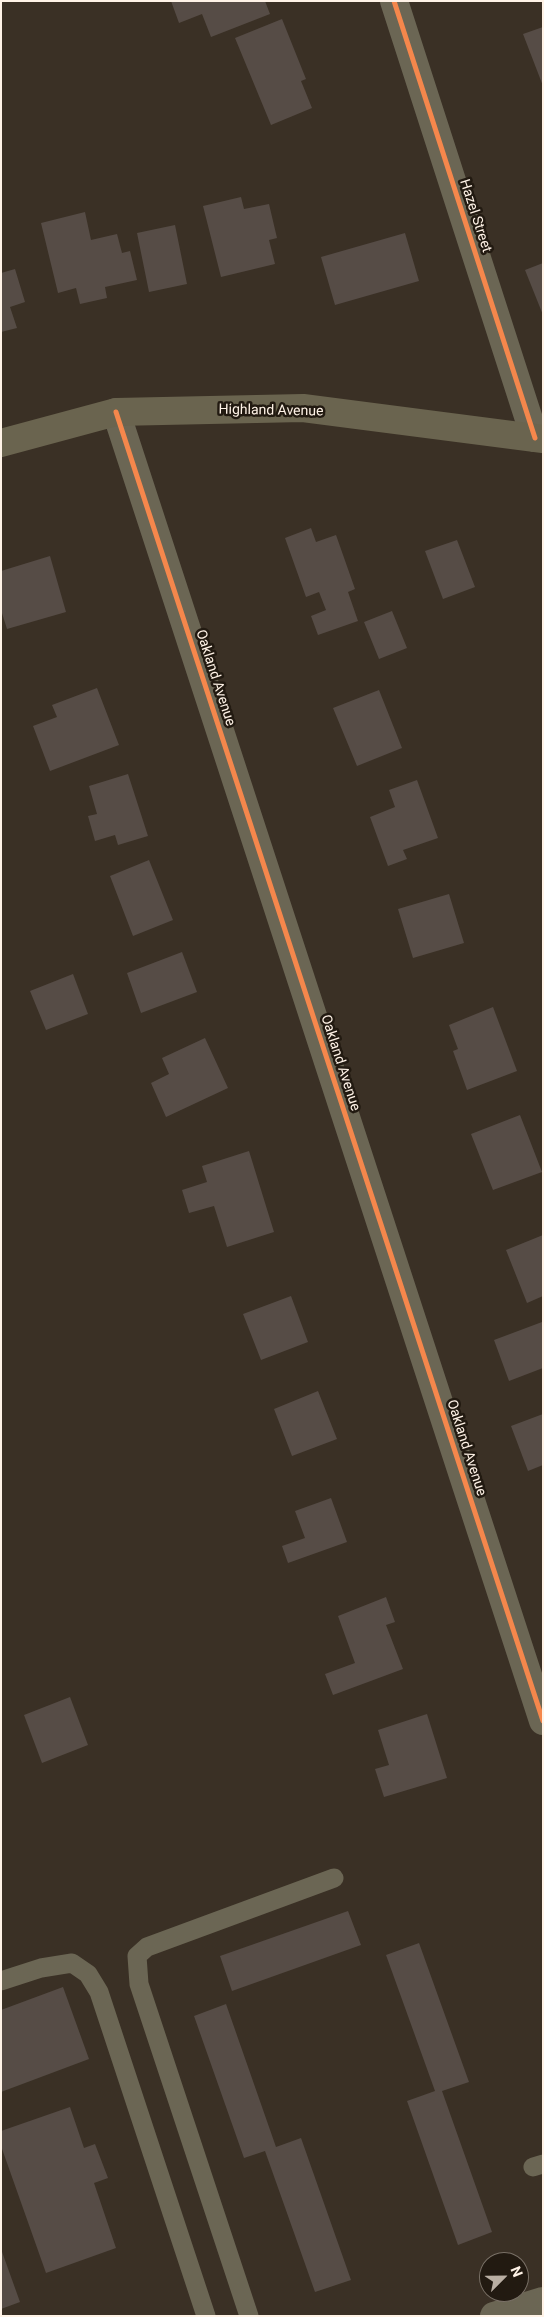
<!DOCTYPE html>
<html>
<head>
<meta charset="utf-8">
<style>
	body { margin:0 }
	#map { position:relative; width:544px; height:2317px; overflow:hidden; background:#3a3025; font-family:Roboto,sans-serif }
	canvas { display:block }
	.frame { position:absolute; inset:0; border:2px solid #fff3e7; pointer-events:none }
	.north { position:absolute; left:479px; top:2252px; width:50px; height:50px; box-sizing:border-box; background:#221a11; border:1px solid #7a7167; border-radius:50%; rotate:67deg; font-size:14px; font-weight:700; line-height:20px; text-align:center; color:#fff3e7 }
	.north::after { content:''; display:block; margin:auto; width:18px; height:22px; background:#baafa3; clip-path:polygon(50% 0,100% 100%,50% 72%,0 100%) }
</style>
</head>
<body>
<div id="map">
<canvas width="544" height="2317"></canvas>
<div class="frame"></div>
<div class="north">N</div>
</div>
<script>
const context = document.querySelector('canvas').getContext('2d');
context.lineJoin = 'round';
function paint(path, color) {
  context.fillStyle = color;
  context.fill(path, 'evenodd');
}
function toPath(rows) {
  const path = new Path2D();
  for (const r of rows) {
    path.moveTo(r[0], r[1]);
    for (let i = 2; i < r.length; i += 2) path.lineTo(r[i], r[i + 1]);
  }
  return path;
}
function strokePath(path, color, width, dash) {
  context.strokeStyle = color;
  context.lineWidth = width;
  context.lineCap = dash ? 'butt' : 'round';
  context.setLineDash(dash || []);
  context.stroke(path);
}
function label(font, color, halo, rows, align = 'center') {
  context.font = font + ' Roboto,sans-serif';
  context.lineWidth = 5;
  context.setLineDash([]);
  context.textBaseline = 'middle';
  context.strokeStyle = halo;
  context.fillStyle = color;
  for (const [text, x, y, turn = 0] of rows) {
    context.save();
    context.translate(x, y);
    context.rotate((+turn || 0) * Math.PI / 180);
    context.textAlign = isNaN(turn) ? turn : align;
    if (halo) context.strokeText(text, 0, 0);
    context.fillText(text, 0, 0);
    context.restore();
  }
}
paint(toPath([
	[171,1,265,1,270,14,211,37,202,14,179,23],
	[282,19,306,79,301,81,312,108,271,125,235,38],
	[543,27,543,86,523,34],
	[241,197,244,209,269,204,277,238,269,240,275,264,221,277,203,206],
	[85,212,91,240,117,234,122,253,130,251,137,280,105,287,107,298,80,304,76,288,58,293,41,223],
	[175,225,187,284,149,292,137,233],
	[405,233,419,281,335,305,321,257],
	[543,263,543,315,525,270],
	[15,269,25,302,10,307,17,328,1,332,1,273],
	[311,528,316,542,336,535,355,589,348,592,358,621,318,635,311,616,326,610,319,592,306,597,285,538],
	[457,540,475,587,443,599,425,551],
	[50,556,66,612,7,629,1,610,1,571],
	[392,611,407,648,379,659,364,622],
	[97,688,119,745,50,771,33,726,57,717,52,705],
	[379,690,402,748,357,766,333,708],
	[128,774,148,836,118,845,115,835,95,841,88,816,97,814,89,786],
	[417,780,438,838,403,850,407,859,388,866,370,817,395,807,389,790],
	[149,860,173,920,133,936,110,876],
	[449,894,464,943,413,958,398,909],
	[182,952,197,992,141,1013,127,973],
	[73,974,88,1014,46,1030,30,991],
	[493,1007,517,1071,467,1090,453,1051,458,1049,449,1025],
	[205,1038,228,1088,166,1117,151,1083,169,1074,162,1058],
	[520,1115,542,1172,493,1190,471,1134],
	[249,1151,274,1232,227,1247,214,1206,189,1213,182,1190,207,1182,202,1166],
	[543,1235,543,1296,527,1303,506,1250],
	[291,1296,308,1342,261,1360,243,1314],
	[542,1322,543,1368,509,1381,494,1340],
	[318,1391,337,1439,292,1456,274,1409],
	[543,1414,543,1465,528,1471,511,1426],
	[331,1498,347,1542,288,1563,282,1546,305,1538,295,1511],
	[386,1597,395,1622,386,1625,403,1669,333,1695,325,1674,355,1663,338,1616],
	[70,1697,88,1745,42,1763,24,1715],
	[427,1714,447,1778,384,1797,375,1769,389,1765,378,1730],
	[348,1911,361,1945,232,1991,220,1956],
	[419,1943,469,2082,442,2091,492,2232,458,2245,407,2101,435,2091,386,1955],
	[63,1987,89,2059,1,2092,1,2010],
	[226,2004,276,2147,301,2138,351,2280,315,2292,265,2151,244,2158,194,2016],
	[70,2107,84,2148,95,2144,108,2178,94,2183,116,2248,46,2273,1,2146,1,2131],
	[1,2249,20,2302,1,2309]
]), '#564c46');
strokePath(toPath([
	[1,1981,41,1968,72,1963,88,1974,99,1992,206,2316],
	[533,2167,543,2164],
	[249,2316,139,1984,137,1956,147,1947,334,1878]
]), '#6b6654', 19);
strokePath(toPath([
	[394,1,535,438],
	[116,412,543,1721],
	[494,2316,543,2301]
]), '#6b6654', 28);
strokePath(toPath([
	[1,443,116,412,303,408,543,439]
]), '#6a644f', 28);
strokePath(toPath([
	[394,1,535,438],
	[116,412,543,1721]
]), '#f5874c', 5);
label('14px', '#fff3e7', '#221a11', [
	["Hazel Street",475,216,72],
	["Highland Avenue",271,411,1],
	["Oakland Avenue",215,678,72],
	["Oakland Avenue",340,1063,72],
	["Oakland Avenue",466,1448,72]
]);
</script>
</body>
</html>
